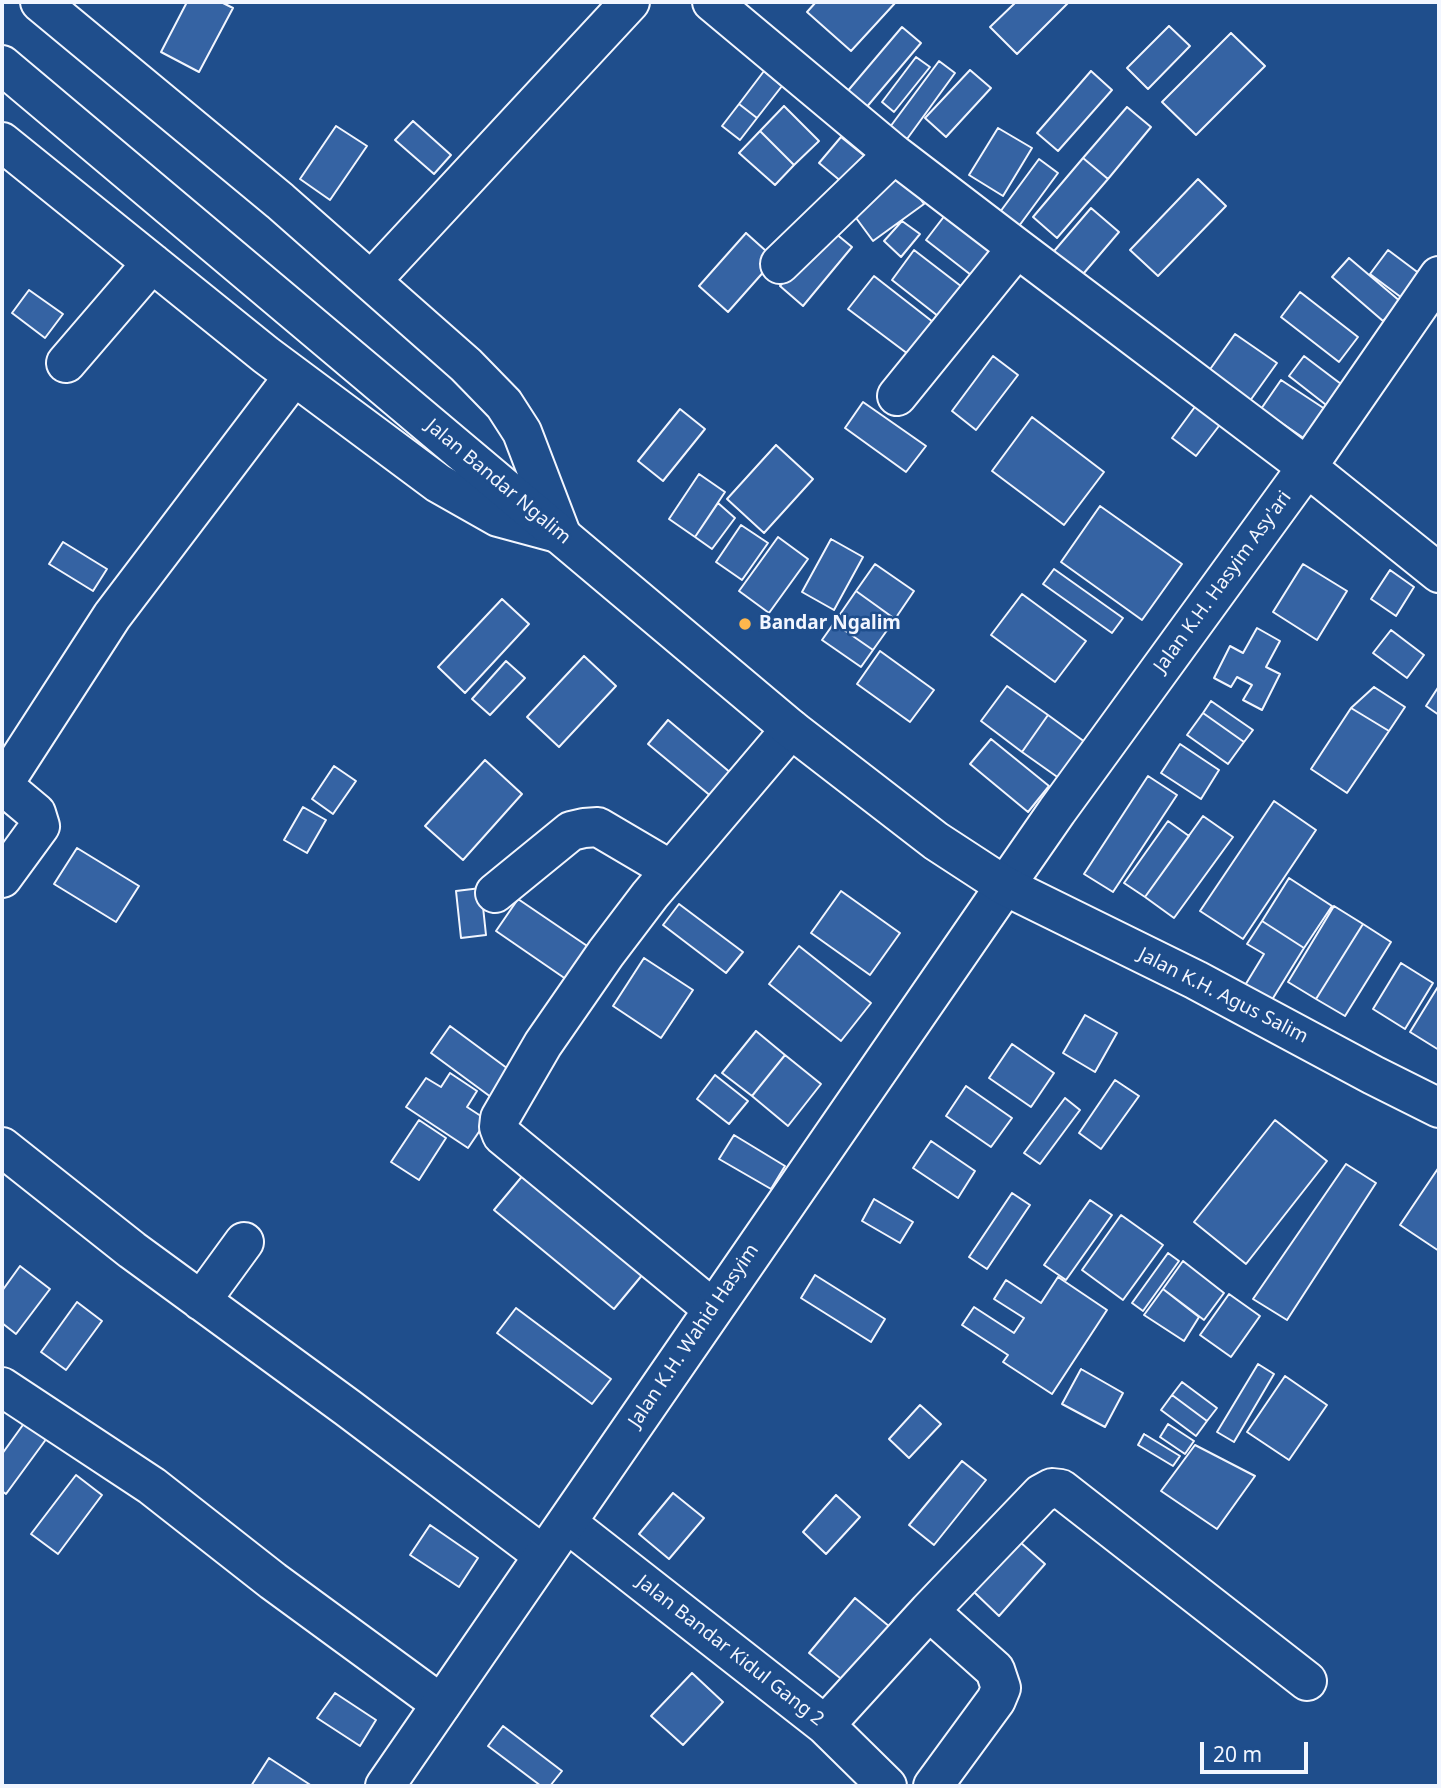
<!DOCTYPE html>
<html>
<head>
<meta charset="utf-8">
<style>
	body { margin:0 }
	#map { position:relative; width:1441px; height:1788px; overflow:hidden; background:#1f4e8c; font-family:"Noto Sans",sans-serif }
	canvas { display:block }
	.frame { position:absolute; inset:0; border:4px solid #f2f6ff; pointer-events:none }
	.scale { position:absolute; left:1200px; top:1742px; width:108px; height:32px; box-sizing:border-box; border:4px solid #f2f6ff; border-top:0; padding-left:9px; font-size:21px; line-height:24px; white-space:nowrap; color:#f2f6ff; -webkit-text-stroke:5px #1f4e8c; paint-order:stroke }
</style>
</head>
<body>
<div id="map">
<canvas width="1441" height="1788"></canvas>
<div class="frame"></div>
<div class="scale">20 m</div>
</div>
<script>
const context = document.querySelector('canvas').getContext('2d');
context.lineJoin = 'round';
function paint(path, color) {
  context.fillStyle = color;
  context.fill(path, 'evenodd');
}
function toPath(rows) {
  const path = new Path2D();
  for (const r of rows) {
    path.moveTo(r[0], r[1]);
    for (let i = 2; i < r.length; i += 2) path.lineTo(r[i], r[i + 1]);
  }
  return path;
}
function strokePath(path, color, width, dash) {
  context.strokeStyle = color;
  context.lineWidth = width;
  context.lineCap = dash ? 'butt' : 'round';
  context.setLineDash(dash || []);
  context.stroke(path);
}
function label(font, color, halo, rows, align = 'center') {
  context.font = font + ' "Noto Sans",sans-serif';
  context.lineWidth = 5;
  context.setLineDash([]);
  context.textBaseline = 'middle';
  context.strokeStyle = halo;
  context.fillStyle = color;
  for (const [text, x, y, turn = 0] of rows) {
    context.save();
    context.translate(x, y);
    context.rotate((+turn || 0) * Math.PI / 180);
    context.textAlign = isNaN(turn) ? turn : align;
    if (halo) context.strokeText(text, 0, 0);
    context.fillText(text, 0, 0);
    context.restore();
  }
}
const building = toPath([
	[187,2,221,2,233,8,199,72,161,52,187,2],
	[816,2,896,2,851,51,807,12,816,2],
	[1016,2,1069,2,1017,54,990,27,1016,2],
	[1169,26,1190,46,1148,89,1127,68,1169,26],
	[902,27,921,43,865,109,846,93,902,27],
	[1231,33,1265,66,1196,135,1162,102,1231,33],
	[916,57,930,67,894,112,882,102,916,57],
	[939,61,955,73,907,139,890,127,939,61],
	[970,70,991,88,946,137,925,118,970,70],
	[764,71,782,86,757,118,739,104,764,71],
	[1091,71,1112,90,1058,151,1037,133,1091,71],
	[739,104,757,118,740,140,722,126,739,104],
	[784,106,819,141,794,165,760,131,784,106],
	[1127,107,1151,127,1108,179,1083,158,1127,107],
	[413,121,451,155,434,174,395,140,413,121],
	[336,126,367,146,330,200,300,179,336,126],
	[998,128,1032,148,1003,196,969,175,998,128],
	[760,131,794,165,775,185,739,153,760,131],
	[841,137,871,161,849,188,819,163,841,137],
	[1083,158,1108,179,1057,238,1033,217,1083,158],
	[1039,159,1058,173,1019,226,1000,212,1039,159],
	[899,169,924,204,873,241,848,207,899,169],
	[1198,179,1226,206,1158,276,1130,250,1198,179],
	[952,206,1006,248,980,282,926,240,952,206],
	[1091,208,1119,232,1078,280,1049,257,1091,208],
	[902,221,920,234,901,257,884,241,902,221],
	[829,228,852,247,803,306,780,286,829,228],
	[746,233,775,259,728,312,699,286,746,233],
	[914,250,966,290,943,320,892,280,914,250],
	[1388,250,1428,280,1410,304,1370,274,1388,250],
	[1349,258,1401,302,1383,321,1332,277,1349,258],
	[874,276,933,322,908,354,848,309,874,276],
	[29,290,63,314,45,338,12,313,29,290],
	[1300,292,1358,337,1339,362,1281,317,1300,292],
	[1235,334,1277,363,1247,405,1206,375,1235,334],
	[993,356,1018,375,976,430,952,411,993,356],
	[1304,356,1345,387,1330,408,1289,376,1304,356],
	[1281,380,1328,411,1308,441,1261,409,1281,380],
	[863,402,926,446,906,472,845,428,863,402],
	[1197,404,1222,422,1196,456,1172,438,1197,404],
	[680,409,705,429,663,481,638,461,680,409],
	[1032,417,1104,472,1064,525,992,471,1032,417],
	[776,445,813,479,764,533,727,499,776,445],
	[699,474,725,492,695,537,669,519,699,474],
	[718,503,735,518,712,549,695,537,718,503],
	[1100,506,1182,564,1142,620,1061,562,1100,506],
	[741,525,768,543,742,580,716,562,741,525],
	[778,537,808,559,769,613,739,591,778,537],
	[831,539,863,557,834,610,802,592,831,539],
	[63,542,107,569,93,591,49,564,63,542],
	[875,564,914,591,895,619,856,591,875,564],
	[1303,564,1347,591,1317,640,1273,612,1303,564],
	[1054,569,1123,618,1112,633,1043,584,1054,569],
	[1390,570,1414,587,1396,616,1371,599,1390,570],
	[856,591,895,619,873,650,834,623,856,591],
	[1022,594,1086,641,1055,682,991,635,1022,594],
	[502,599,529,624,465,693,438,667,502,599],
	[834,623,873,650,861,667,822,640,834,623],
	[1257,628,1280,641,1266,667,1280,674,1262,710,1243,700,1252,685,1237,677,1231,687,1214,678,1230,646,1243,653,1257,628],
	[1391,630,1424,655,1407,678,1373,653,1391,630],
	[880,651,934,690,910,722,857,684,880,651],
	[584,656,616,686,559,747,527,717,584,656],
	[506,661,525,678,490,715,472,699,506,661],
	[1007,686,1048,715,1022,752,981,721,1007,686],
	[1439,686,1439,715,1426,706,1439,686],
	[1374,687,1405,707,1389,731,1351,708,1374,687],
	[1211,701,1253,730,1244,742,1203,713,1211,701],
	[1351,708,1389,731,1347,793,1311,769,1351,708],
	[1203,713,1244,742,1228,764,1187,735,1203,713],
	[1048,715,1089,745,1063,781,1022,752,1048,715],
	[668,720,738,779,718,802,648,744,668,720],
	[991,739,1049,786,1028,812,970,764,991,739],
	[1180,744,1219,770,1201,799,1161,773,1180,744],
	[485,760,522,794,463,860,425,826,485,760],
	[334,766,356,781,333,814,312,799,334,766],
	[1148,776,1177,795,1113,892,1084,874,1148,776],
	[1274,801,1316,830,1243,939,1200,911,1274,801],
	[303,807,326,820,307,853,284,840,303,807],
	[1203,816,1233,837,1174,918,1145,897,1203,816],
	[1168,821,1189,836,1145,897,1124,883,1168,821],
	[77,848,139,886,116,922,54,884,77,848],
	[1289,878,1332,906,1304,948,1262,921,1289,878],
	[481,888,486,935,461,938,456,891,481,888],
	[841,891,900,933,870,975,811,933,841,891],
	[518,899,599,954,576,986,496,931,518,899],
	[679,904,743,952,726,973,663,925,679,904],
	[1334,906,1363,924,1316,999,1288,982,1334,906],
	[1262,921,1304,948,1270,1003,1244,987,1264,954,1247,944,1262,921],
	[1363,924,1391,942,1345,1016,1316,999,1363,924],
	[799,946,871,1003,841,1041,769,984,799,946],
	[644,958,693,990,661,1038,613,1006,644,958],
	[1401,963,1433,983,1405,1029,1373,1009,1401,963],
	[1439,985,1439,1050,1410,1032,1439,985],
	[1085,1015,1117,1033,1095,1072,1063,1053,1085,1015],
	[450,1026,519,1077,499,1103,431,1053,450,1026],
	[756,1031,785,1055,752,1096,722,1073,756,1031],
	[1012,1044,1054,1073,1031,1107,989,1078,1012,1044],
	[785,1055,821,1084,788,1126,752,1096,785,1055],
	[450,1073,477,1091,467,1107,487,1120,468,1148,406,1107,426,1078,441,1087,450,1073],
	[715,1075,748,1101,729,1124,697,1099,715,1075],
	[1115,1080,1139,1096,1101,1149,1079,1133,1115,1080],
	[966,1086,1012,1118,991,1147,946,1116,966,1086],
	[1065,1098,1080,1110,1040,1164,1024,1153,1065,1098],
	[419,1120,446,1138,419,1180,391,1162,419,1120],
	[1275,1120,1327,1161,1246,1264,1194,1222,1275,1120],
	[734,1135,785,1166,771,1189,719,1159,734,1135],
	[931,1141,975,1171,958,1198,913,1168,931,1141],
	[1346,1164,1376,1183,1287,1320,1253,1299,1346,1164],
	[1439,1167,1439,1251,1400,1225,1439,1167],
	[529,1168,648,1268,614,1309,494,1210,529,1168],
	[1012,1193,1030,1205,987,1269,969,1257,1012,1193],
	[874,1199,913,1222,900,1243,862,1221,874,1199],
	[1090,1200,1112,1215,1066,1280,1044,1265,1090,1200],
	[1121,1215,1163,1245,1123,1300,1082,1270,1121,1215],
	[1168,1253,1179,1261,1143,1311,1132,1303,1168,1253],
	[1183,1261,1224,1293,1204,1320,1163,1289,1183,1261],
	[20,1266,50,1289,16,1334,2,1323,2,1291,20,1266],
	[815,1275,885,1319,871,1342,801,1298,815,1275],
	[1058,1277,1107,1310,1052,1394,1003,1362,1008,1355,962,1325,974,1307,1014,1333,1024,1318,994,1299,1006,1280,1041,1303,1058,1277],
	[1163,1289,1199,1317,1184,1341,1144,1315,1163,1289],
	[1229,1294,1260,1316,1231,1357,1200,1335,1229,1294],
	[77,1302,102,1321,66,1370,41,1352,77,1302],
	[516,1308,611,1379,592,1404,497,1333,516,1308],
	[1258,1364,1274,1374,1234,1442,1217,1432,1258,1364],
	[1081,1369,1123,1393,1105,1427,1062,1404,1081,1369],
	[1285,1376,1327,1405,1289,1460,1247,1432,1285,1376],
	[1182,1382,1217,1408,1207,1421,1172,1395,1182,1382],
	[1172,1395,1207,1421,1196,1436,1161,1410,1172,1395],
	[920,1405,941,1424,909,1458,889,1439,920,1405],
	[25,1422,47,1438,6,1494,2,1491,2,1454,25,1422],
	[1168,1424,1194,1441,1185,1454,1160,1437,1168,1424],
	[1144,1434,1180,1456,1173,1466,1138,1445,1144,1434],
	[1195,1445,1255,1476,1217,1529,1161,1491,1195,1445],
	[962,1461,986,1480,934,1545,909,1525,962,1461],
	[76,1475,102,1495,58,1554,31,1534,76,1475],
	[673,1493,704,1518,669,1559,639,1534,673,1493],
	[836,1495,860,1517,826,1554,803,1532,836,1495],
	[430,1525,478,1558,459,1587,410,1555,430,1525],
	[1020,1542,1045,1564,999,1616,974,1592,1020,1542],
	[855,1598,890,1627,845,1682,809,1653,855,1598],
	[692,1673,723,1702,683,1745,651,1716,692,1673],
	[335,1693,376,1720,360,1746,317,1718,335,1693],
	[503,1726,562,1771,550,1786,541,1786,488,1746,503,1726],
	[269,1758,312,1786,251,1786,269,1758]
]);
paint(building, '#3563a3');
strokePath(building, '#f2f6ff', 2);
const minor = toPath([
	[40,2,280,201,466,365,504,404,522,432,561,534],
	[712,2,894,154,1017,248,1307,467,1439,573],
	[2,142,266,355,438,483,498,517,561,534],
	[780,264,894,154],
	[371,281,630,2],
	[66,363,152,263],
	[897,396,1017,248],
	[2,878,40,826,36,813,11,792,6,780,112,616,294,376],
	[1005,886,1057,811,1307,467,1439,276],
	[495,893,571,831,584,828,598,827,671,870],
	[2,1147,132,1250,348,1408,543,1555],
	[201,1301,244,1242],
	[713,1309,502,1135,499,1127,500,1118,543,1044,606,953,650,895,791,729],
	[2,1387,152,1486,273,1581,441,1704],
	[567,1523,825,1725,887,1786],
	[929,1611,995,1670,1001,1688,996,1700,933,1786],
	[825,1725,929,1611,1041,1494,1052,1488,1061,1489,1307,1681]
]);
const major = toPath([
	[385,1786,1005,886]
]);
const highway = toPath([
	[2,65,791,729,936,841,1005,886,1196,980,1373,1075,1439,1108]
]);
strokePath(minor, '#f2f6ff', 42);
strokePath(major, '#f2f6ff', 42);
strokePath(highway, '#f2f6ff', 42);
strokePath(minor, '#1f4e8c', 38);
strokePath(major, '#1f4e8c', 38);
strokePath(highway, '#1f4e8c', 38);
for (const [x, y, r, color] of [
	[745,624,7,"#ffb74d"]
]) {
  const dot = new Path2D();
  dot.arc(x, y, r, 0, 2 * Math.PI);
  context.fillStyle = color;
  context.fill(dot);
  strokePath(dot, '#1f4e8c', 2.5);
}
label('19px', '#f2f6ff', '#1f4e8c', [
	["Jalan Bandar Ngalim",498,482,40],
	["Jalan K.H. Hasyim Asy'ari",1223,582,-54],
	["Jalan K.H. Agus Salim",1223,996,27],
	["Jalan K.H. Wahid Hasyim",694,1336,-56],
	["Jalan Bandar Kidul Gang 2",730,1651,38]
]);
label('bold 19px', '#f2f6ff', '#1f4e8c', [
	["Bandar Ngalim",759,624]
], 'left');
</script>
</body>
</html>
